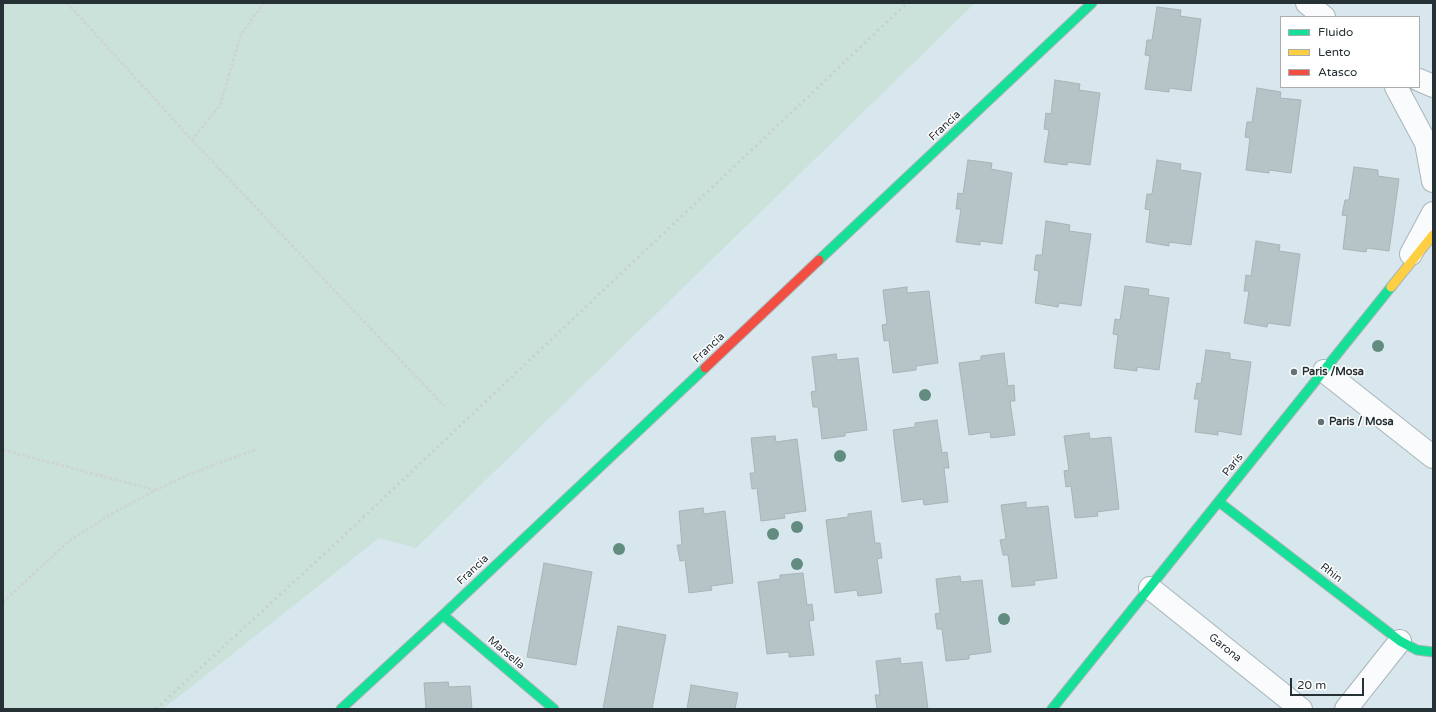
<!DOCTYPE html>
<html>
<head>
<meta charset="utf-8">
<style>
	body { margin:0 }
	#map { position:relative; width:1436px; height:712px; overflow:hidden; background:#d7e7ed; font-family:"Varela Round",sans-serif }
	canvas { display:block }
	.frame { position:absolute; inset:0; border:4px solid #263135; pointer-events:none }
	.legend { position:absolute; left:1280px; top:16px; width:140px; height:72px; box-sizing:border-box; background:#fff; border:1px solid #a8adae; margin:0; padding:5px 7px; list-style:none; font-size:12px; color:#263135 }
	.legend li { display:flex; align-items:center; gap:8px; height:20px }
	.legend b { width:20px; border:1px solid #a8adae }
	.scale { position:absolute; left:1290px; top:678px; width:74px; height:18px; box-sizing:border-box; border:2px solid #263135; border-top:0; padding-left:5px; font-size:12px; line-height:14px; white-space:nowrap; color:#263135; -webkit-text-stroke:3px #fff; paint-order:stroke }
</style>
</head>
<body>
<div id="map">
<canvas width="1436" height="712"></canvas>
<div class="frame"></div>
<ul class="legend">
<li><b style="height:5px;background:#16e098"></b>Fluido</li>
<li><b style="height:5px;background:#ffcf43"></b>Lento</li>
<li><b style="height:5px;background:#f24e42"></b>Atasco</li>
</ul>
<div class="scale">20 m</div>
</div>
<script>
const context = document.querySelector('canvas').getContext('2d');
context.lineJoin = 'round';
function paint(path, color) {
  context.fillStyle = color;
  context.fill(path, 'evenodd');
}
function toPath(rows) {
  const path = new Path2D();
  for (const r of rows) {
    path.moveTo(r[0], r[1]);
    for (let i = 2; i < r.length; i += 2) path.lineTo(r[i], r[i + 1]);
  }
  return path;
}
function strokePath(path, color, width, dash) {
  context.strokeStyle = color;
  context.lineWidth = width;
  context.lineCap = dash ? 'butt' : 'round';
  context.setLineDash(dash || []);
  context.stroke(path);
}
function label(font, color, halo, rows, align = 'center') {
  context.font = font + ' "Varela Round",sans-serif';
  context.lineWidth = 3;
  context.setLineDash([]);
  context.textBaseline = 'middle';
  context.strokeStyle = halo;
  context.fillStyle = color;
  for (const [text, x, y, turn = 0] of rows) {
    context.save();
    context.translate(x, y);
    context.rotate((+turn || 0) * Math.PI / 180);
    context.textAlign = isNaN(turn) ? turn : align;
    if (halo) context.strokeText(text, 0, 0);
    context.fillText(text, 0, 0);
    context.restore();
  }
}
paint(toPath([
	[3,3,975,3,416,548,379,538,163,709,3,709]
]), '#cae2da');
const building = toPath([
	[1157,7,1181,10,1180,16,1201,19,1191,91,1169,88,1169,92,1145,89,1150,56,1145,55,1147,40,1152,40,1157,7],
	[1055,80,1080,84,1079,90,1100,93,1090,165,1068,162,1067,165,1044,162,1049,130,1044,129,1046,113,1051,114,1055,80],
	[1257,88,1281,92,1280,98,1301,100,1291,173,1269,170,1269,173,1246,170,1250,138,1245,137,1247,122,1252,122,1257,88],
	[968,160,992,163,991,169,1012,173,1002,244,980,241,980,245,956,242,961,209,956,209,958,193,963,194,968,160],
	[1157,160,1181,164,1180,170,1201,173,1191,245,1169,242,1169,246,1146,242,1150,210,1145,209,1147,194,1152,194,1157,160],
	[1354,167,1378,170,1378,176,1399,179,1389,251,1367,248,1366,252,1343,249,1347,216,1342,215,1345,200,1349,200,1354,167],
	[1046,221,1070,225,1069,231,1091,234,1081,306,1059,303,1058,307,1035,303,1039,271,1034,270,1036,255,1042,255,1046,221],
	[1256,241,1280,245,1279,251,1300,254,1290,326,1268,323,1267,327,1244,323,1249,291,1244,291,1246,275,1251,276,1256,241],
	[1125,286,1149,289,1148,295,1169,298,1159,370,1137,367,1137,371,1114,368,1118,335,1113,334,1115,319,1120,320,1125,286],
	[907,287,907,293,929,291,938,363,916,366,916,370,893,373,889,340,884,341,882,325,887,324,883,290,907,287],
	[1206,350,1230,353,1230,359,1251,362,1241,435,1218,431,1218,435,1195,432,1199,399,1194,399,1197,383,1201,384,1206,350],
	[1004,353,1008,386,1014,385,1015,401,1010,401,1015,435,991,438,990,432,969,435,959,363,981,360,981,356,1004,353],
	[836,354,837,360,858,358,867,430,845,433,845,436,822,439,818,407,813,407,811,392,816,391,812,357,836,354],
	[937,420,942,453,947,452,949,468,944,468,948,502,924,505,923,499,902,502,893,430,915,427,915,423,937,420],
	[1089,433,1090,439,1111,437,1119,509,1097,512,1098,516,1075,518,1071,486,1066,487,1064,471,1069,470,1064,436,1089,433],
	[775,436,776,442,797,439,806,511,784,514,785,518,761,521,757,488,752,489,750,473,755,473,751,438,775,436],
	[1026,502,1026,508,1048,506,1057,578,1034,581,1035,585,1012,587,1008,555,1003,555,1000,540,1006,539,1001,505,1026,502],
	[703,508,704,514,725,511,733,583,711,586,712,590,689,593,685,560,680,561,677,545,682,545,679,511,703,508],
	[871,511,875,543,880,543,882,558,877,559,882,593,858,596,857,590,835,593,826,520,848,517,848,514,871,511],
	[544,563,592,572,576,665,527,657,544,563],
	[803,573,807,605,812,604,814,620,809,621,814,655,789,657,789,652,767,654,758,582,780,579,780,575,803,573],
	[960,576,961,582,982,580,991,652,969,655,969,659,946,661,942,629,937,629,935,614,940,613,936,579,960,576],
	[618,626,666,635,652,709,603,709,618,626],
	[900,658,901,664,922,662,928,709,877,709,875,695,880,695,876,661,900,658],
	[448,682,449,687,470,686,472,709,426,709,424,683,448,682],
	[691,685,738,693,735,709,687,709,691,685]
]);
paint(building, '#b5c4c6');
strokePath(building, '#a7b4b7', 1);
const street = toPath([
	[1307,3,1324,17],
	[1419,80,1433,86],
	[1396,87,1426,143,1433,181],
	[1411,254,1433,213],
	[1324,371,1433,457],
	[1150,588,1301,709],
	[1346,709,1400,641]
]);
const fast = toPath([
	[819,260,1092,3],
	[1219,502,1400,641,1417,650,1433,652],
	[443,615,554,709],
	[341,709,443,615,705,368],
	[1052,709,1391,287]
]);
const slow = toPath([
	[1391,287,1433,235]
]);
const jam = toPath([
	[705,368,819,260]
]);
strokePath(street, '#a9b5b9', 24);
strokePath(fast, '#a9b5b9', 11);
strokePath(slow, '#a9b5b9', 11);
strokePath(jam, '#a9b5b9', 11);
strokePath(toPath([
	[67,3,192,140,444,406],
	[192,140,220,105,241,34,264,3],
	[3,450,155,490],
	[3,602,69,541,111,514,156,490,188,475,221,462,255,450]
]), '#ced3d5', 2.5, [3, 2]);
strokePath(street, '#f9fbfc', 22);
strokePath(fast, '#16e098', 9);
strokePath(slow, '#ffcf43', 9);
strokePath(jam, '#f24e42', 9);
strokePath(toPath([
	[156,709,334,545,907,3]
]), '#c9ced0', 3, [2, 4]);
context.fillStyle = '#638c81';
for (const [x, y] of [
	[1378,346],
	[925,395],
	[840,456],
	[797,527],
	[773,534],
	[619,549],
	[797,564],
	[1004,619]
]) {
  context.beginPath();
  context.arc(x, y, 6, 0, 2 * Math.PI);
  context.fill();
}
for (const [x, y, r, color] of [
	[1294,372,4,"#647175"],
	[1321,422,4,"#647175"]
]) {
  const dot = new Path2D();
  dot.arc(x, y, r, 0, 2 * Math.PI);
  context.fillStyle = color;
  context.fill(dot);
  strokePath(dot, '#fff', 1.5);
}
label('11px', '#263135', '#fff', [
	["Francia",945,126,-43],
	["Francia",709,348,-43],
	["París",1233,465,-51],
	["Francia",473,570,-43],
	["Rhin",1331,573,38],
	["Garona",1225,648,39],
	["Marsella",506,653,40]
]);
label('bold 11px', '#263135', '#fff', [
	["Paris /Mosa",1302,372],
	["Paris / Mosa",1329,422]
], 'left');
</script>
</body>
</html>
